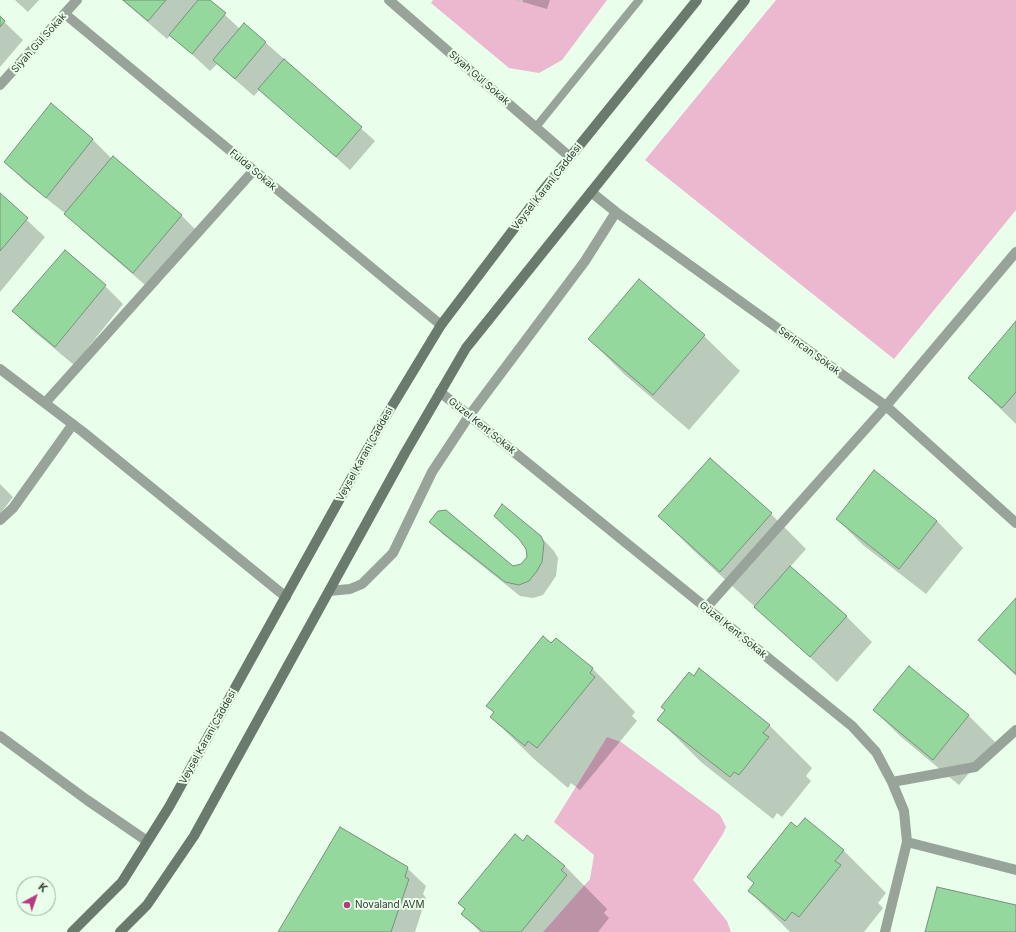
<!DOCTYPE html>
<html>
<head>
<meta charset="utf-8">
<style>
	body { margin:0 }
	#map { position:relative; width:1016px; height:932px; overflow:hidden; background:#e9feeb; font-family:Inter,sans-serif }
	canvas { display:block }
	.north { position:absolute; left:16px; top:876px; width:40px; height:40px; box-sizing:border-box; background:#e9feeb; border:1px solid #a0b0a1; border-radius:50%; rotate:40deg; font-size:11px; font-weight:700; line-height:16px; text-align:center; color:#323c33 }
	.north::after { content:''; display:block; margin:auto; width:14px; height:18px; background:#b93882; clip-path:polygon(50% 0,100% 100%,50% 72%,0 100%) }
</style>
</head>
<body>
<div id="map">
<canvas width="1016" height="932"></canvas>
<div class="north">K</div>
</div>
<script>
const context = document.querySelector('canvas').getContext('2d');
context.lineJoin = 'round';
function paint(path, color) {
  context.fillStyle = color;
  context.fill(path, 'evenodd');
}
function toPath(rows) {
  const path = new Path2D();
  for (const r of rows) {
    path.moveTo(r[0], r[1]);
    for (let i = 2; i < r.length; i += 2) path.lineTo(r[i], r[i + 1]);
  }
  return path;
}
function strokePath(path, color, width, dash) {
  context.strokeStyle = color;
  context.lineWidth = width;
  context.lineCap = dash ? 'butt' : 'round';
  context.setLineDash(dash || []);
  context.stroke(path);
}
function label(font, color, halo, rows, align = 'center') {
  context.font = font + ' Inter,sans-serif';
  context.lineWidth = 4;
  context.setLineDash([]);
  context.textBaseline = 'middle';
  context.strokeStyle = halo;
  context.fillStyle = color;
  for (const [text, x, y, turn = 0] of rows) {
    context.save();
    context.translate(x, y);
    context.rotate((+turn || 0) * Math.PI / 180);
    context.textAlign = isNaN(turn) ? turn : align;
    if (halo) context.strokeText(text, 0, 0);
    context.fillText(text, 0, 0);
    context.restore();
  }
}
paint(toPath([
	[433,0,517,0,522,2,523,0,607,0,562,60,539,73,509,68,431,3],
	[776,0,1016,0,1016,210,894,359,645,160],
	[607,737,621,742,720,815,726,827,723,834,693,880,727,921,731,932,543,932,590,879,594,855,554,822]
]), '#ecb8d0');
paint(toPath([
	[15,0,39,0,28,12],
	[122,0,209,0,240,29,265,42,375,141,350,170,260,89,254,96,217,64,210,71,171,35,167,39],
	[516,0,550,0,547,9],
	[0,18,23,40,0,67],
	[51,105,93,140,112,159,113,158,182,216,200,234,152,291,84,232,66,214,24,181,6,162],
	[0,195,45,237,0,292],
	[105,286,123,304,74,365,31,329,13,311],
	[1016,323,1016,424,969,378],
	[704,336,740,371,689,430,624,374,589,339],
	[0,484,13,497,0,514],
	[771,514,806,549,790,567,846,616,872,642,837,682,694,551,659,516],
	[837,519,937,521,963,548,926,594,863,545],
	[431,522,513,567,522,565,528,557,527,549,540,536,554,551,558,558,556,576,543,595,533,598,520,596,445,536],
	[1016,599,1016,676,980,640],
	[556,639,593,669,635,712,632,716,637,721,580,790,571,783,568,788,534,759,491,717,494,713,488,706],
	[910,667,969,716,995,742,959,785,900,736,874,710],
	[694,677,769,725,812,768,806,776,811,781,782,817,777,813,773,819,701,762,659,720,666,711,662,707],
	[798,829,843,850,886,893,878,903,883,908,864,932,790,932,749,891],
	[528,837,565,866,607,909,604,913,609,918,598,932,480,932,463,914],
	[407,868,426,886,423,894,426,898,415,932,279,932]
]), '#0003');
const building = toPath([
	[123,0,166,0,148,21,123,0],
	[198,0,210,0,226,13,192,54,169,35,198,0],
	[0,16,5,21,0,27,0,16],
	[244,23,266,42,235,79,213,60,244,23],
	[284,59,362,127,336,157,258,89,284,59],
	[51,103,93,139,46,198,4,162,51,103],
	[113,156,182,215,133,273,64,214,113,156],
	[0,193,28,218,0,251,0,193],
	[65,250,106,285,55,347,12,311,65,250],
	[639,279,705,335,653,395,588,339,639,279],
	[1016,321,1016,392,1002,408,968,378,1016,321],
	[710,458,772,513,720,572,658,516,710,458],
	[874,470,937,521,899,569,836,519,874,470],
	[502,504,541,536,544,543,542,562,537,571,529,581,519,585,505,582,429,522,438,511,446,510,513,566,521,564,527,557,526,549,519,539,494,516,502,504],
	[790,566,847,616,810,657,754,607,790,566],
	[1016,598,1016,674,978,640,1016,598],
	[543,636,551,643,556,638,593,668,590,673,595,677,537,748,528,741,525,746,490,717,494,712,486,706,543,636],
	[909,666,969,715,933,760,873,710,909,666],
	[699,668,770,725,763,733,769,737,739,775,734,772,730,777,657,720,665,710,661,707,689,672,694,676,699,668],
	[805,818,844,850,835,861,841,865,799,917,792,912,785,921,748,891,754,883,747,877,791,822,797,827,805,818],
	[340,827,408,867,405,877,409,879,391,932,278,932,340,827],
	[515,834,523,841,527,835,565,866,561,870,567,875,521,932,483,932,461,914,465,909,458,903,515,834],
	[937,887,1016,905,1016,932,925,932,937,887]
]);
paint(building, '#94d89d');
strokePath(building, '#78917b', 1);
strokePath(toPath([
	[536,127,639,0]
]), '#98a399', 8);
strokePath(toPath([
	[389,0,570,157],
	[65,14,441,325],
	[0,85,77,0],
	[591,192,616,212,886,406,1016,523],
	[0,369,83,432,286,597],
	[440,392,852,726,876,752,892,782,904,811,907,842,885,932],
	[45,403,254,170],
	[0,520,13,508,73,424],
	[329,591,350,589,362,584,393,553,432,472,469,416,585,261,616,212],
	[706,608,886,406,1016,252],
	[0,736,87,800,147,841],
	[892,782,975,767,1016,730],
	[907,842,1016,870]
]), '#98a399', 10);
strokePath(toPath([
	[72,932,122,882,169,807,383,421,441,325,541,193,697,0],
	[120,932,147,905,194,836,405,453,466,348,745,0]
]), '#6a7a6c', 10);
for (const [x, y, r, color] of [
	[347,905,4,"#b93882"]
]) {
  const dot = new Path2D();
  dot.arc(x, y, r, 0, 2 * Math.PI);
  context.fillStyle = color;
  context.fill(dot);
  strokePath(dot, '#e9feeb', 1.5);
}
label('10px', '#323c33', '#e9feeb', [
	["Siyah Gül Sokak",39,43,-48],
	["Siyah Gül Sokak",479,78,41],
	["Fulda Sokak",253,170,40],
	["Veysel Karani Caddesi",547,187,-52],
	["Serincan Sokak",809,351,36],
	["Güzel Kent Sokak",482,426,39],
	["Veysel Karani Caddesi",365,454,-61],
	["Güzel Kent Sokak",733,630,39],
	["Veysel Karani Caddesi",208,737,-61]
]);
label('10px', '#323c33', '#e9feeb', [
	["Novaland AVM",355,905]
], 'left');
</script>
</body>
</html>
